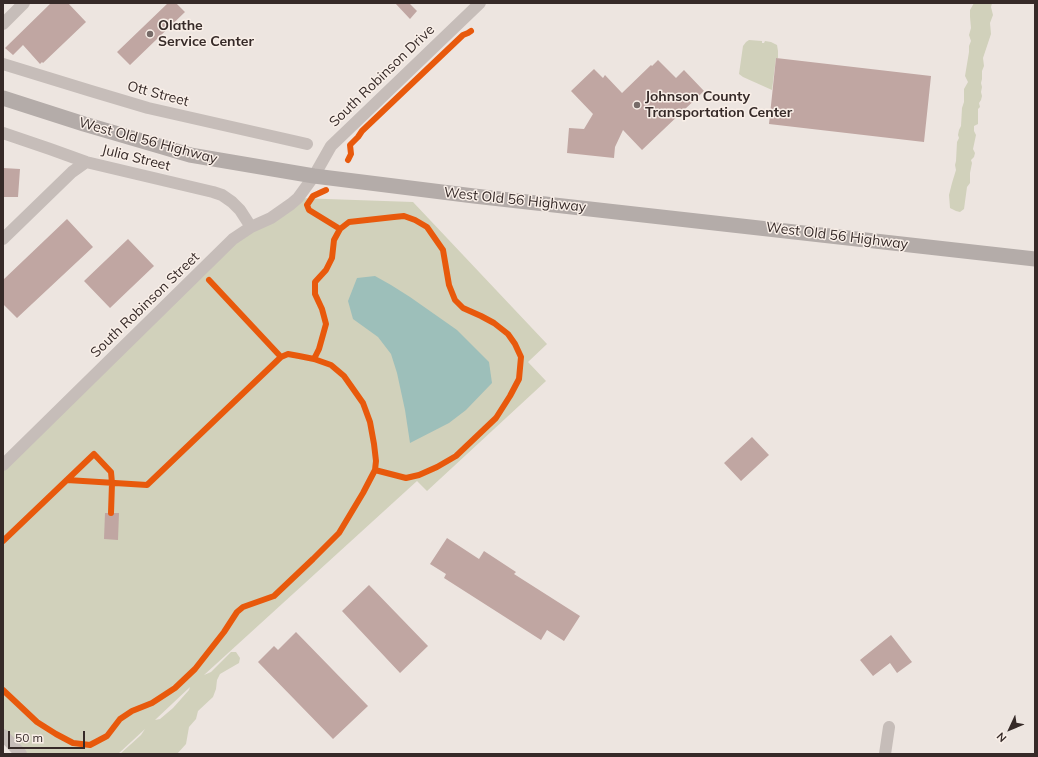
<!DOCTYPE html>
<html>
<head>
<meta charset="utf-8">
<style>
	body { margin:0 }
	#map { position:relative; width:1038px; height:757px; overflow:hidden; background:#ede5e0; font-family:Mulish,sans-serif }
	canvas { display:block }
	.frame { position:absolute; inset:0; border:4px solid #362a28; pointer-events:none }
	.north { position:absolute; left:990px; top:709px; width:40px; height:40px; -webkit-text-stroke:3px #f9efe8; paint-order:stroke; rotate:226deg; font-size:11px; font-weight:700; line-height:16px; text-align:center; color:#362a28 }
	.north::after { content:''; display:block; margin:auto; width:14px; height:18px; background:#362a28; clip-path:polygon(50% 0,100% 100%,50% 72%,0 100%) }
	.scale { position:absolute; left:8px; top:731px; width:77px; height:18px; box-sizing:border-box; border:2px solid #362a28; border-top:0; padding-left:5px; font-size:12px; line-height:14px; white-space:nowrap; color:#362a28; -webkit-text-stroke:3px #f9efe8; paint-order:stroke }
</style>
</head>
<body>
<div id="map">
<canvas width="1038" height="757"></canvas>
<div class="frame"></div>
<div class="north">N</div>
<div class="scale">50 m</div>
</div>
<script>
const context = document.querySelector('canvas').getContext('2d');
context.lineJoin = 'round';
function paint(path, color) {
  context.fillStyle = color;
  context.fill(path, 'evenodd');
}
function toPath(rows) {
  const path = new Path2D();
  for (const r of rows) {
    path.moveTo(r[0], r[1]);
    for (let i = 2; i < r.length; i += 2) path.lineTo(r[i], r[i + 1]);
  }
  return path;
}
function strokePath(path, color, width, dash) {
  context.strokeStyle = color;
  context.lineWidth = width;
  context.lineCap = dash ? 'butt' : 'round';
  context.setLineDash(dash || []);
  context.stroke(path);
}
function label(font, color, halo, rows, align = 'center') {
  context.font = font + ' Mulish,sans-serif';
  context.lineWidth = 3;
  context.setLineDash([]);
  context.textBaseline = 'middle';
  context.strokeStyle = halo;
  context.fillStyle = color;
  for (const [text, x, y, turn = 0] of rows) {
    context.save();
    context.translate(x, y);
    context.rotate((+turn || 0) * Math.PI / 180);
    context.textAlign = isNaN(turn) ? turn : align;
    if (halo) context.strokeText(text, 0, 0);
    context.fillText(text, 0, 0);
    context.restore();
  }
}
paint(toPath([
	[974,3,992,3,991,7,993,15,990,23,991,34,983,58,984,66,982,71,982,79,981,83,982,87,981,92,982,96,981,100,979,103,980,107,978,109,978,124,974,126,974,131,976,135,973,149,975,153,974,157,971,160,972,163,970,173,970,183,967,187,964,209,960,212,956,211,950,208,949,195,952,183,956,170,955,165,956,161,957,142,959,138,958,135,959,130,961,126,962,108,964,102,964,89,968,82,965,76,969,52,969,46,971,41,969,35,971,28,970,17,970,10],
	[749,40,762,41,762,43,764,43,765,41,771,42,777,45,778,51,778,58,776,58,772,90,743,77,739,74,743,46,746,42],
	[298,198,413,202,547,344,528,362,546,381,427,491,417,481,204,675,211,672,231,652,236,652,240,658,239,663,220,674,217,680,216,689,213,697,198,711,196,719,189,727,186,744,177,754,120,754,141,735,145,729,118,754,21,754,3,735,3,465,233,239],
	[190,687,189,690,173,708,160,719,155,720]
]), '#d1d1bb');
paint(toPath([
	[375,276,391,285,410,297,457,330,489,362,492,383,466,410,449,423,410,443,405,410,397,373,391,354,378,337,353,319,348,301,357,278]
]), '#9dbfba');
paint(toPath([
	[51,3,68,3,86,22,43,63,42,62,40,64,23,45,13,55,5,48],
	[168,3,176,3,185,12,130,65,117,52],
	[395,3,409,3,417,11,410,19],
	[776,58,931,76,924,142,769,124],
	[658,60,676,78,684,70,704,91,642,150,623,130,615,147,614,158,567,153,569,128,584,129,593,114,571,91,594,69,603,78,605,75,622,93,651,65,652,66],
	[3,168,20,169,18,197,3,197],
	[67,219,93,247,17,318,3,304,3,280],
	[128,239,154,266,110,308,84,281],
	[752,437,769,455,741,481,724,463],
	[105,513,119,513,118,540,104,539],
	[447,538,479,559,484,551,516,572,514,574,580,616,564,641,547,630,541,640,444,578,446,574,430,564],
	[369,585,428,646,400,673,342,611],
	[296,632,368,706,333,739,258,662,274,646,278,650],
	[891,635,912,662,897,673,890,663,873,676,860,660]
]), '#c0a6a2');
strokePath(toPath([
	[3,24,24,3],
	[3,64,91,91,148,108,307,144],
	[3,133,50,149,86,162,213,192,222,195,232,202,240,210,251,227],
	[3,239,72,172,86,162],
	[3,465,233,239,251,227,271,218,291,204,298,198,314,176,331,146,480,3],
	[3,735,21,754],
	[885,754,889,727]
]), '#c6bdb9', 12);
strokePath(toPath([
	[3,98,84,124,190,155,314,176,474,196,1035,259]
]), '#b4aca9', 15);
strokePath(toPath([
	[348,160,351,154,350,145,358,137,362,131,463,35,468,33,471,31],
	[326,190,313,196,307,205,309,210,340,229],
	[314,359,319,349,326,324,322,309,315,294,315,282,326,270,332,258,334,240,340,229,349,222,394,217,404,216,415,220,427,227,443,250,449,285,455,300,463,308,481,316,494,323,508,334,515,344,521,357,519,379,510,396,496,418,456,456,437,467,419,475,406,478,375,470],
	[67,480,147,485,281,357],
	[3,541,94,454,111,472,112,483,111,513],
	[3,690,37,722,56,734,73,743,90,745,107,736,120,719,132,711,152,703,175,688,195,669,224,632,237,612,243,607,274,596,313,559,339,533,363,493,375,470,376,461,374,444,370,422,363,403,344,376,331,365,314,359,299,356,288,354,281,357,209,280]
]), '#e8590c', 6);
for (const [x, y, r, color] of [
	[150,34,4,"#766b68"],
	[637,105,4,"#766b68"]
]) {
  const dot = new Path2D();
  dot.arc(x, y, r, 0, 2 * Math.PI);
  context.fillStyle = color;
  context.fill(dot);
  strokePath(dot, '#f9efe8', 1.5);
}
label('bold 14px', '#362a28', '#f9efe8', [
	["Olathe",158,26],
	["Service Center",158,42],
	["Johnson County",645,97],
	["Transportation Center",645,113]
], 'left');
label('14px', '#362a28', '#f9efe8', [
	["South Robinson Drive",382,76,-44],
	["Ott Street",158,94,15],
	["West Old 56 Highway",148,141,15],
	["Julia Street",136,158,14],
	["West Old 56 Highway",515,200,6],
	["West Old 56 Highway",837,236,7],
	["South Robinson Street",145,305,-44]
]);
</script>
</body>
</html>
